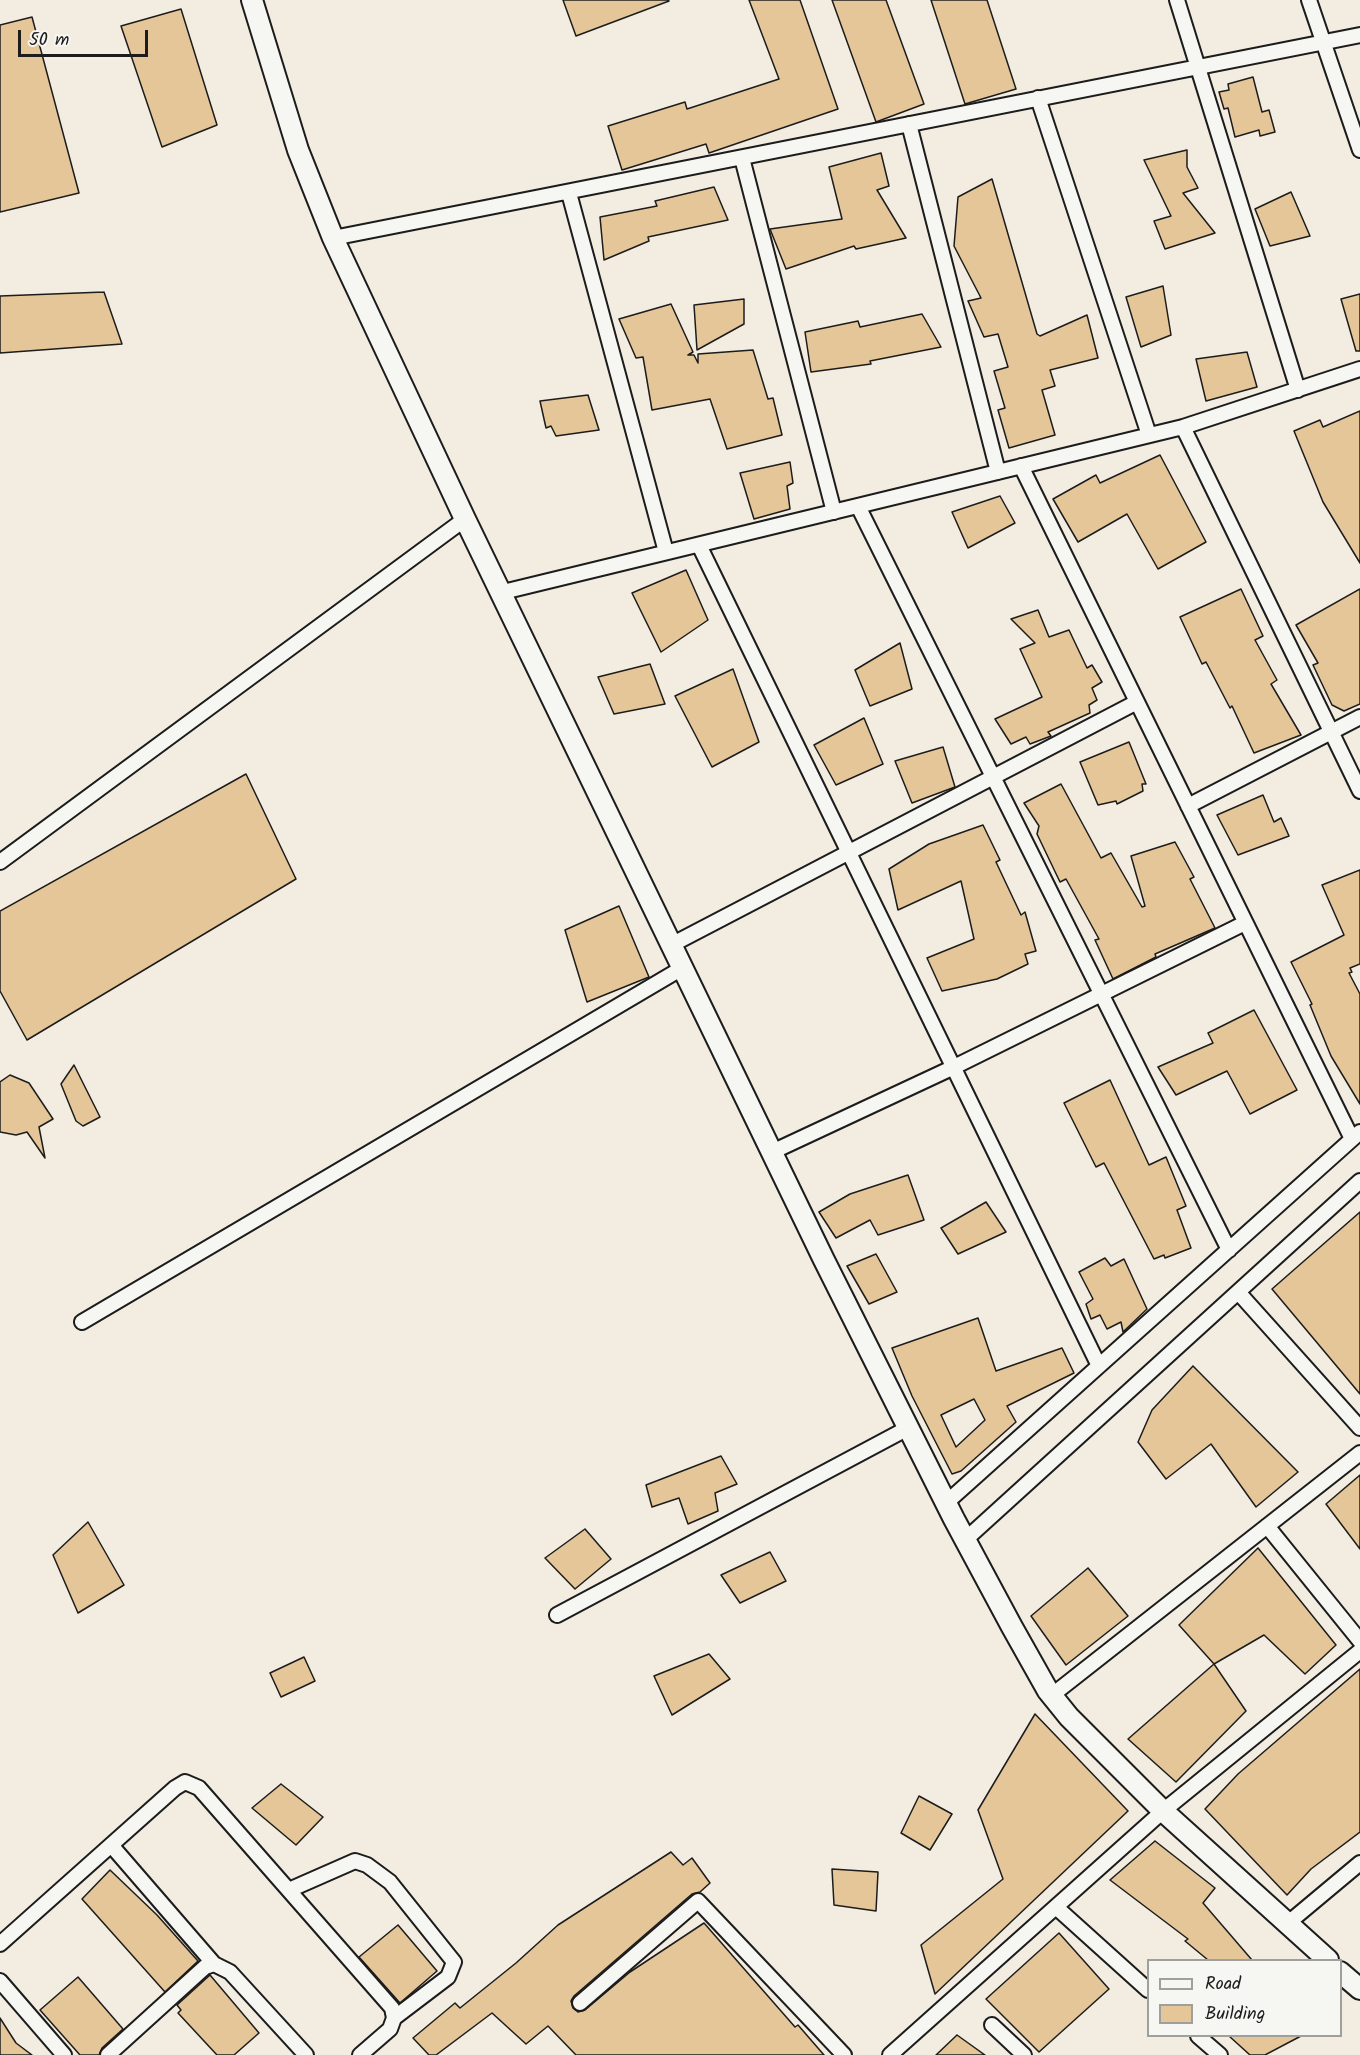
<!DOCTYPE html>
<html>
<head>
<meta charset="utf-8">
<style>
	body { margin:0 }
	#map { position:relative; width:1360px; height:2055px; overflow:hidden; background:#f3ece0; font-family:Kalam,sans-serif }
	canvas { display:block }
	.legend { position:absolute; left:1147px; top:1959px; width:195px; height:78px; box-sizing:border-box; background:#f6f6f2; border:2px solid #9f9f9c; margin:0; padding:8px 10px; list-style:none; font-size:18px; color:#1c1c1c }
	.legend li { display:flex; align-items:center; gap:12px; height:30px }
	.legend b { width:30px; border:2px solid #9f9f9c }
	.scale { position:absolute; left:18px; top:30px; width:130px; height:27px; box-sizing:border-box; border:3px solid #1c1c1c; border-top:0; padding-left:8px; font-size:18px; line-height:21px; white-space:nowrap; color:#1c1c1c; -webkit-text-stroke:4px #f6f6f2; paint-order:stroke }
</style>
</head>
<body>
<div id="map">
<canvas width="1360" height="2055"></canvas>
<ul class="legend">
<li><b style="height:8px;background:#f6f6f2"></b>Road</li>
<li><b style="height:16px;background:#e5c698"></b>Building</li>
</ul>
<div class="scale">50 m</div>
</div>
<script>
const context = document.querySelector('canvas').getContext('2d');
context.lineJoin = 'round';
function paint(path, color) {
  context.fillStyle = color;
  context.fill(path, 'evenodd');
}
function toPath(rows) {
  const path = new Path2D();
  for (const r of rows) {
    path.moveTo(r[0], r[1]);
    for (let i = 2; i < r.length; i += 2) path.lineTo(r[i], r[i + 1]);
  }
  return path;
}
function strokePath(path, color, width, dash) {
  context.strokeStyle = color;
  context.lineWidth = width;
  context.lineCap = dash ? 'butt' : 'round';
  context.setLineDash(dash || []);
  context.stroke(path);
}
const building = toPath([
	[563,0,668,0,669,1,576,36,563,0],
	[749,0,800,0,838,109,709,153,706,144,622,170,608,126,685,102,687,109,779,79,749,0],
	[832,0,886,0,924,104,876,122,832,0],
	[931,0,987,0,1016,89,965,104,931,0],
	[181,9,217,125,162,147,121,26,181,9],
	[32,17,79,193,0,212,0,25,32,17],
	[1253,77,1262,112,1269,110,1275,132,1260,136,1259,130,1235,137,1228,108,1224,109,1219,92,1229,90,1228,84,1253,77],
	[1187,150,1187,167,1198,188,1183,193,1215,233,1165,249,1154,221,1171,216,1144,160,1187,150],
	[881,153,889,186,877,190,906,238,856,249,854,246,786,269,770,229,842,219,829,167,881,153],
	[992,179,1037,334,1040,336,1087,315,1098,358,1050,370,1055,386,1042,390,1055,435,1009,448,998,410,1005,408,994,371,1008,367,998,334,984,337,968,301,981,298,954,246,958,197,992,179],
	[714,187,728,220,648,237,649,241,604,260,600,217,657,206,655,201,714,187],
	[1291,192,1310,236,1270,246,1255,209,1291,192],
	[1163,286,1171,335,1141,347,1126,297,1163,286],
	[104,292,122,344,0,353,0,296,104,292],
	[1360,294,1360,351,1356,351,1341,299,1360,294],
	[744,299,744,324,697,350,694,305,744,299],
	[671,304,693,352,688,355,694,355,698,363,698,354,753,350,768,399,773,398,782,435,727,449,710,399,652,410,643,357,636,358,619,319,671,304],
	[922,314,941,347,870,361,871,364,811,372,805,332,858,321,860,327,922,314],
	[1247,352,1257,387,1206,401,1196,359,1247,352],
	[588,395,599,430,556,436,551,426,546,428,540,401,588,395],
	[1360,411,1360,563,1323,502,1294,431,1320,420,1323,427,1360,411],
	[1160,455,1206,542,1158,569,1127,514,1078,542,1053,499,1096,475,1100,483,1160,455],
	[790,462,793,483,787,486,790,509,754,519,740,473,790,462],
	[1000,496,1015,523,968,548,952,512,1000,496],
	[686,570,708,620,661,652,632,593,686,570],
	[1241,589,1263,636,1255,640,1277,680,1271,684,1301,735,1254,753,1232,706,1230,708,1206,662,1202,664,1180,617,1241,589],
	[1360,589,1360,704,1344,711,1332,705,1313,665,1318,663,1296,625,1360,589],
	[1038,610,1049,637,1069,630,1087,668,1092,665,1102,682,1092,688,1097,700,1089,705,1090,713,1048,732,1051,736,1030,744,1026,737,1011,744,995,719,1042,697,1020,649,1035,643,1011,619,1038,610],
	[900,643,912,689,870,706,855,670,900,643],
	[650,664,665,704,614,714,598,677,650,664],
	[733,669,759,742,712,767,675,696,733,669],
	[864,718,883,764,836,785,814,745,864,718],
	[1129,742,1146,784,1142,784,1143,791,1117,804,1116,801,1098,805,1080,762,1129,742],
	[943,747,955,787,912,803,895,761,943,747],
	[246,774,296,879,27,1040,0,991,0,911,246,774],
	[1061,784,1101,858,1111,853,1142,907,1145,906,1131,856,1175,842,1194,877,1190,879,1215,928,1155,954,1156,957,1113,979,1095,940,1099,939,1066,879,1060,882,1037,834,1039,826,1024,803,1061,784],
	[1263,795,1274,822,1281,818,1289,836,1238,855,1217,815,1263,795],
	[983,825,1000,860,996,862,1021,915,1025,912,1036,951,1025,954,1028,964,997,979,942,991,927,958,974,939,961,881,898,910,889,869,929,844,983,825],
	[1360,870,1360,964,1350,968,1352,972,1349,973,1360,994,1360,1104,1331,1056,1310,1005,1312,1004,1291,962,1344,935,1322,885,1360,870],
	[619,906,649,977,587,1002,565,930,619,906],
	[1254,1010,1297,1090,1250,1114,1227,1071,1176,1095,1158,1067,1213,1043,1208,1033,1254,1010],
	[74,1065,100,1117,83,1126,76,1121,61,1084,74,1065],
	[10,1075,29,1083,53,1119,39,1127,45,1158,27,1132,16,1135,0,1132,0,1082,10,1075],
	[1110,1080,1149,1165,1166,1157,1186,1206,1177,1210,1191,1248,1165,1258,1164,1255,1154,1259,1104,1163,1096,1167,1064,1103,1110,1080],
	[908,1175,924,1220,878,1235,870,1220,836,1238,819,1212,850,1194,908,1175],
	[986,1202,1006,1232,958,1254,941,1228,986,1202],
	[1360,1212,1360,1394,1272,1289,1360,1212],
	[876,1254,897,1292,869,1304,847,1266,876,1254],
	[1105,1258,1111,1266,1124,1259,1147,1309,1123,1332,1121,1322,1107,1329,1100,1315,1091,1319,1086,1304,1093,1299,1079,1272,1105,1258],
	[978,1318,996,1371,1062,1348,1074,1373,1007,1406,1016,1422,961,1471,952,1474,912,1396,892,1348,978,1318],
	[974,1399,985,1420,956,1447,941,1415,974,1399],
	[1193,1366,1298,1472,1256,1507,1211,1444,1166,1479,1138,1442,1152,1410,1193,1366],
	[721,1456,737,1484,715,1493,718,1511,688,1524,679,1498,652,1507,646,1485,721,1456],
	[1360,1475,1360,1549,1326,1504,1360,1475],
	[88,1522,124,1585,78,1613,53,1555,88,1522],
	[585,1529,611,1559,575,1589,545,1558,585,1529],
	[1258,1548,1336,1645,1305,1674,1264,1635,1214,1664,1179,1625,1258,1548],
	[770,1552,786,1581,740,1603,721,1575,770,1552],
	[1088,1568,1128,1616,1066,1665,1031,1616,1088,1568],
	[709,1654,730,1679,672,1715,654,1676,709,1654],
	[304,1657,315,1681,281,1697,270,1673,304,1657],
	[1214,1664,1246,1711,1176,1782,1128,1739,1214,1664],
	[1360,1669,1360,1832,1311,1869,1287,1895,1205,1809,1238,1774,1360,1669],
	[1035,1714,1128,1811,935,1994,921,1945,1003,1879,978,1810,1035,1714],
	[281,1784,323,1817,296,1845,252,1808,281,1784],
	[919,1796,952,1814,930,1850,901,1833,919,1796],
	[1155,1841,1215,1888,1203,1903,1252,1960,1208,1960,1185,1941,1188,1939,1110,1880,1155,1841],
	[671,1852,683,1865,692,1858,710,1883,700,1892,692,1894,574,1996,571,2001,573,2008,578,2012,585,2010,630,1972,704,1923,795,2027,798,2025,824,2055,576,2055,548,2026,526,2044,492,2013,436,2055,429,2055,413,2038,455,2003,460,2008,516,1963,558,1925,671,1852],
	[832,1869,878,1872,876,1911,834,1905,832,1869],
	[110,1870,157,1915,198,1961,165,1992,82,1899,110,1870],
	[398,1925,437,1971,400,2003,359,1957,398,1925],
	[1059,1933,1109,1989,1039,2052,986,1999,1059,1933],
	[210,1975,259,2033,234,2055,217,2055,178,2013,181,2010,177,2005,210,1975],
	[78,1977,123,2029,102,2048,99,2055,80,2055,40,2010,78,1977],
	[0,2018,16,2043,32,2055,0,2055,0,2018],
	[957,2035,985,2055,936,2055,957,2035],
	[1229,2036,1301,2036,1265,2055,1250,2055,1229,2036]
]);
paint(building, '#e5c698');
strokePath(building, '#1c1c1c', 1.5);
const minor = toPath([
	[1177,0,1298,390],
	[1309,0,1360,150],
	[1038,98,1149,435],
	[909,124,998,472],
	[742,158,834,512],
	[569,193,666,552],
	[333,238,1360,35],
	[1183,427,1360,791],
	[1021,466,1352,1139],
	[858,506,1229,1250],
	[699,545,1099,1366],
	[503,592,1183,427,1360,369],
	[1188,806,1360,717],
	[0,862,465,519],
	[673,944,1137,702],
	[772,1152,954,1067,1245,923],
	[1238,1292,1360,1428],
	[82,1322,684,967],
	[946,1503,1360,1132],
	[1267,1526,1360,1641],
	[965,1540,1360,1181],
	[557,1615,908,1428],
	[1051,1696,1360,1453],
	[111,1845,214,1964],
	[289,1890,355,1861,367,1865,390,1882,454,1962,448,1977,394,2018,390,2029,360,2055],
	[1057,1908,1148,1990],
	[1287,1924,1360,1863],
	[0,1944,175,1788,185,1782,199,1788,392,2008,394,2018],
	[0,1981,64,2055],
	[580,2003,698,1901,844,2055],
	[992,2025,1024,2055],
	[1198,2036,1220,2055],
	[108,2055,205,1967,214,1964,230,1972,306,2055],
	[890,2055,1163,1811,1360,1651]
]);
const secondary = toPath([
	[252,0,298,150,333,238,465,519,824,1260,954,1519,1012,1627,1048,1691,1069,1717,1163,1811,1328,1960],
	[1340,1972,1360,1989]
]);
strokePath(minor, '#1c1c1c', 18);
strokePath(secondary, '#1c1c1c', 24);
strokePath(minor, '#f6f6f2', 14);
strokePath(secondary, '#f6f6f2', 20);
</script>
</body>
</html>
